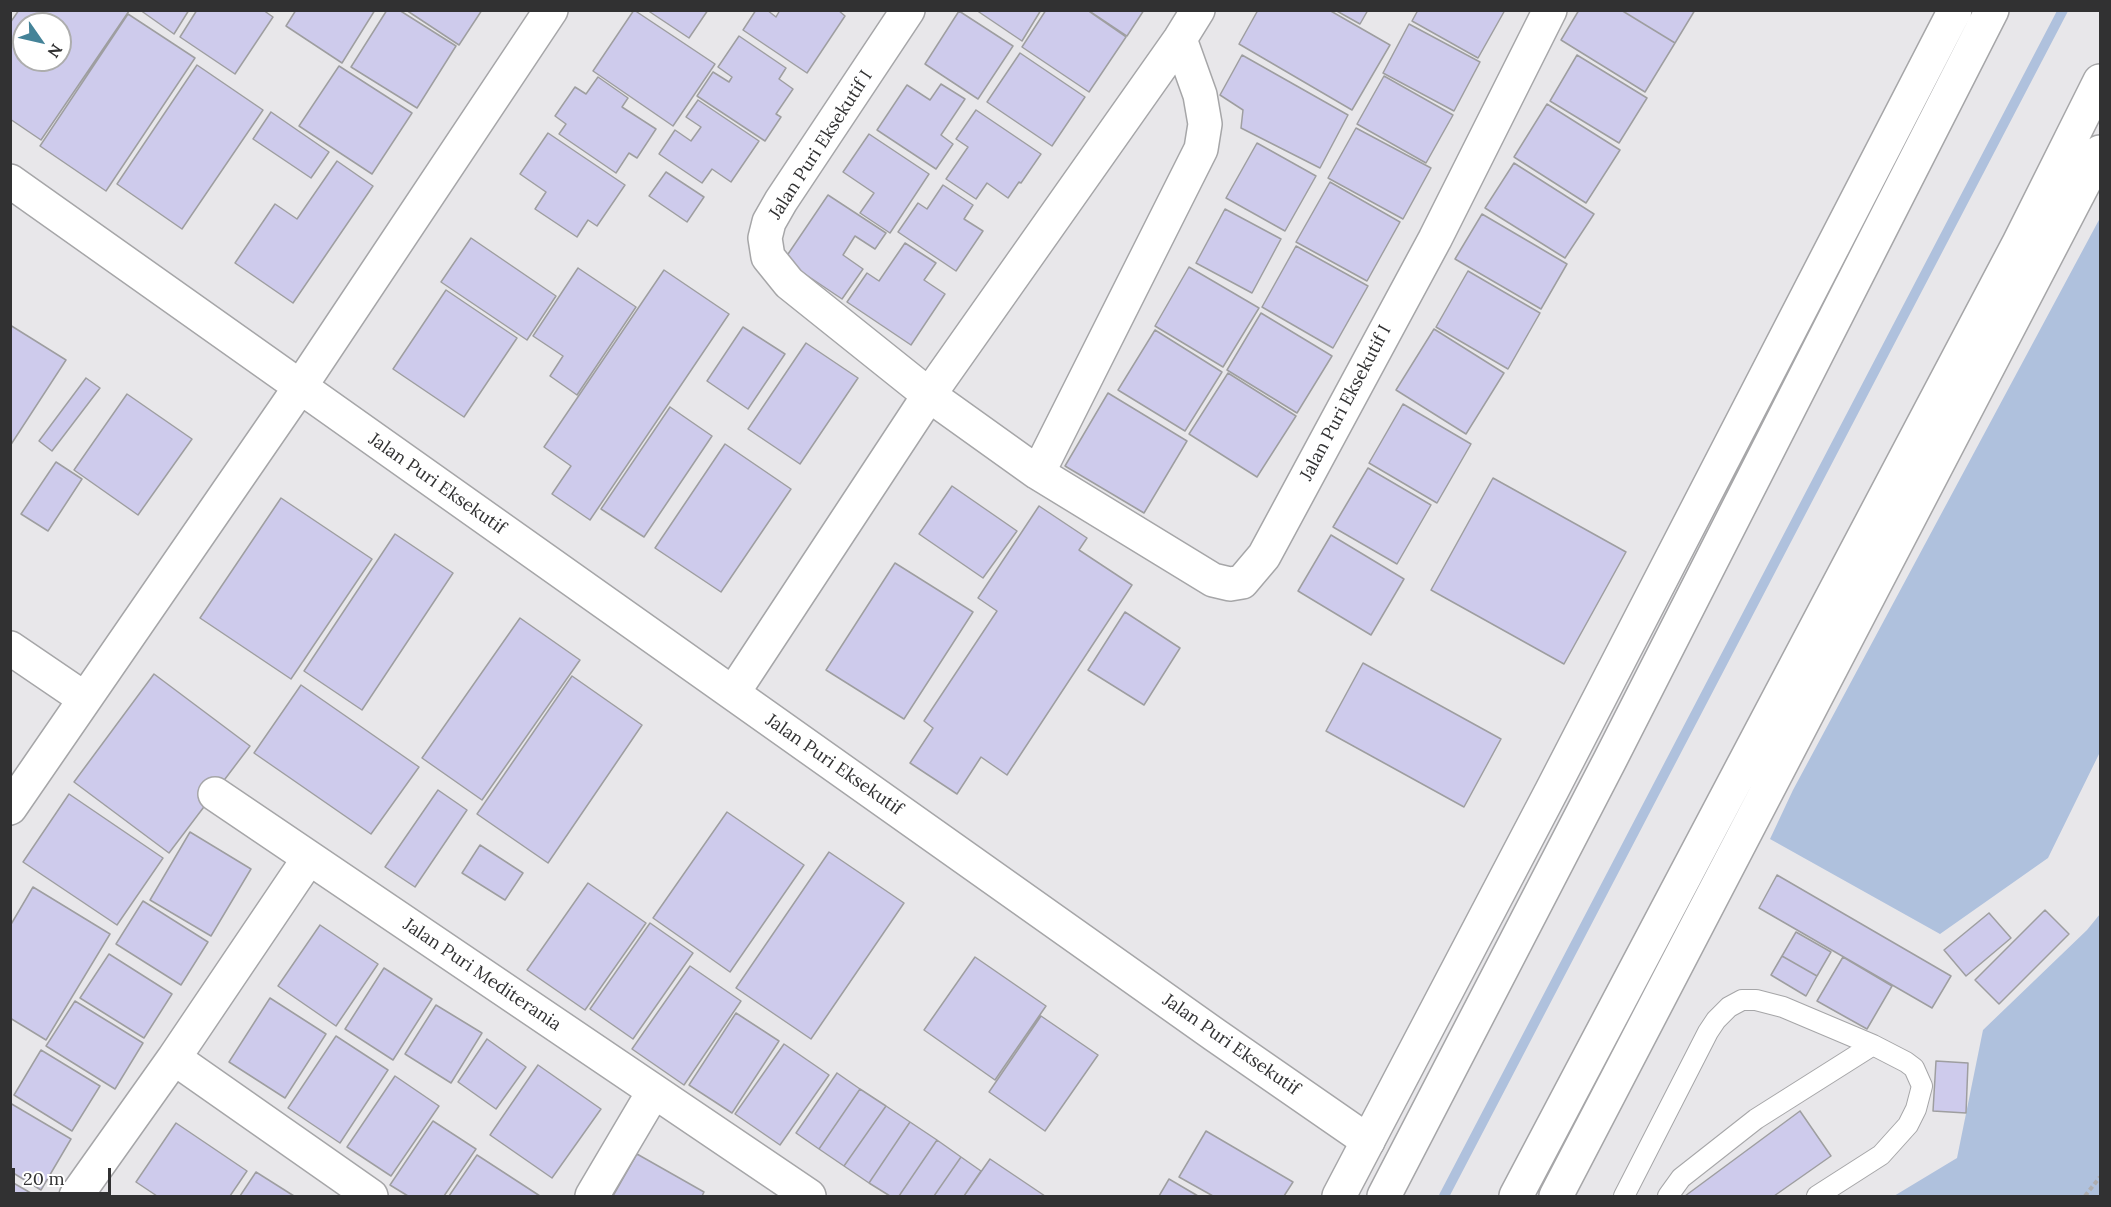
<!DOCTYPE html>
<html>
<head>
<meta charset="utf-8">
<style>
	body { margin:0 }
	#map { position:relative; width:2111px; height:1207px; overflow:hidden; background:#e8e7ea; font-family:Lora,serif }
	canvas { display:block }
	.frame { position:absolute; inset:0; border:12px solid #313132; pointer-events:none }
	.north { position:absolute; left:12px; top:12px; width:60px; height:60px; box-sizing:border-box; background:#fff; border:2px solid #adadad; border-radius:50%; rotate:124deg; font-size:16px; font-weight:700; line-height:24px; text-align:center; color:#313132 }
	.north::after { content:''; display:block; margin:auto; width:21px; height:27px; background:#448398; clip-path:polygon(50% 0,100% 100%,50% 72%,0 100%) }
	.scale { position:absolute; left:12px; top:1168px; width:99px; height:27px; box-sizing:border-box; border:3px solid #313132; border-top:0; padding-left:8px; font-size:18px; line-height:21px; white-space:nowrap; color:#313132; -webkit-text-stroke:4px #fff; paint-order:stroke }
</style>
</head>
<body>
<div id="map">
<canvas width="2111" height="1207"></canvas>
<div class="frame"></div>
<div class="north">N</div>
<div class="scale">20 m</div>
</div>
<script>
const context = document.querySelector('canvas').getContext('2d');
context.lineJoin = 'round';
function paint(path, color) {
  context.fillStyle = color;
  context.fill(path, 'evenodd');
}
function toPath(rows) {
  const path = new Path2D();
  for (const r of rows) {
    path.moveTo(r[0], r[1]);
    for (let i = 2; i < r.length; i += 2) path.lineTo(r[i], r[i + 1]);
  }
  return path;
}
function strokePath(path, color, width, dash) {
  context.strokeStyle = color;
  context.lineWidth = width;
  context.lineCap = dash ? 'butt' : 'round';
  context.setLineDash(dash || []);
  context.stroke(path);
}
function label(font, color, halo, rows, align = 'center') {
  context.font = font + ' Lora,serif';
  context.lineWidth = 4.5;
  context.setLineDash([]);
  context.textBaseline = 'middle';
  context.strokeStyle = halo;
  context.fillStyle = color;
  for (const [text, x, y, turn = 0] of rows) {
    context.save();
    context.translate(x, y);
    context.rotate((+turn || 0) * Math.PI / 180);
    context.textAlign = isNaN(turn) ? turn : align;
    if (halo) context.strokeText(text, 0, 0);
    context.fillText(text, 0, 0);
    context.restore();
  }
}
paint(toPath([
	[2100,218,2100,752,2048,858,1940,934,1770,839,1793,790],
	[2100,914,2100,1196,1894,1196,1957,1158,1983,1030,2087,930]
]), '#afc1dd');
strokePath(toPath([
	[1444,1196,2063,10]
]), '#afc1dd', 10);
const building = toPath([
	[19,10,129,11,41,140,10,119,10,23,19,10],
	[24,24,60,24,60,60,24,60,24,24],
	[140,10,189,10,174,34,140,10],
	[197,10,263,10,273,17,235,74,180,37,197,10],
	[296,10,375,10,342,63,286,26,296,10],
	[387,10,399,10,456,46,417,108,351,67,387,10],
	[406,10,482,10,459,45,406,10],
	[634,10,715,64,673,126,593,71,634,10],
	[647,10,708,10,689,38,647,10],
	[756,10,767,10,776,17,780,10,838,10,845,16,807,73,743,30,756,10],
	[976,10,1041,10,1022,41,976,10],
	[1046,10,1087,10,1126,37,1089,92,1022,47,1046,10],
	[1088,10,1144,10,1127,36,1088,10],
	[1258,10,1329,10,1390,45,1352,110,1239,44,1258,10],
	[1335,10,1368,10,1360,24,1335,10],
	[1418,10,1505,10,1478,58,1412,21,1418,10],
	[1579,10,1621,10,1675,43,1645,92,1561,40,1579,10],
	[1621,10,1695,10,1675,43,1621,10],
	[959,11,1013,46,978,99,925,64,959,11],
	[128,14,195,58,106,191,40,146,128,14],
	[1409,24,1480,62,1454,111,1383,73,1409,24],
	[739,36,786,68,779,79,793,89,776,114,781,117,765,141,697,96,713,72,729,82,732,77,718,67,739,36],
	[1020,53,1085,97,1052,146,987,102,1020,53],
	[1242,55,1348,115,1320,168,1241,128,1243,110,1220,95,1242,55],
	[1577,55,1647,98,1619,143,1550,101,1577,55],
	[197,65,263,110,182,229,117,184,197,65],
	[339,66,412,113,372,174,299,126,339,66],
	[1384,76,1453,115,1426,163,1357,124,1384,76],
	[598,77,628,98,622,107,656,129,637,158,629,153,616,173,559,134,566,124,555,116,575,87,586,94,598,77],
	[941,84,965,99,941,135,953,144,936,169,877,130,907,85,930,100,941,84],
	[698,100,759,141,731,182,712,169,702,183,659,154,675,130,691,141,701,127,686,117,698,100],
	[1547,104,1620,150,1586,203,1514,157,1547,104],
	[976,110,1041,154,1021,183,1019,182,1008,198,987,183,976,199,946,179,968,147,956,139,976,110],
	[271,112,329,152,311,178,253,139,271,112],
	[1356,128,1431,168,1403,219,1328,178,1356,128],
	[548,133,625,185,597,226,588,220,577,237,535,209,546,192,520,174,548,133],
	[869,134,929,174,890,233,860,213,874,193,843,172,869,134],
	[1257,143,1316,176,1285,231,1226,198,1257,143],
	[337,161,373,186,293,303,235,263,275,204,297,219,337,161],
	[1514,163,1594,214,1565,258,1485,208,1514,163],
	[666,172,704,197,687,222,649,196,666,172],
	[1330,182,1400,222,1367,281,1296,242,1330,182],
	[943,185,973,205,964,219,983,231,956,271,898,232,918,203,927,209,943,185],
	[828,195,886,233,875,249,855,236,843,255,863,269,842,299,784,260,828,195],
	[1225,209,1281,239,1252,293,1196,263,1225,209],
	[1482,214,1567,264,1541,309,1455,259,1482,214],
	[471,238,556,296,527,340,441,282,471,238],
	[905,243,936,263,924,280,945,294,911,345,847,302,867,273,879,281,905,243],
	[1296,246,1368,286,1333,348,1262,307,1296,246],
	[1189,267,1259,308,1223,367,1155,326,1189,267],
	[578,268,636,307,577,395,550,376,563,356,533,336,578,268],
	[664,270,729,314,590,520,552,494,571,466,544,447,664,270],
	[1468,271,1540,313,1508,369,1436,327,1468,271],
	[446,290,517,338,464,417,393,369,446,290],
	[1261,313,1332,356,1297,413,1227,370,1261,313],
	[10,325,66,360,10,446,10,325],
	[743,327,785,354,748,409,707,381,743,327],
	[1434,329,1504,373,1466,434,1396,390,1434,329],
	[1155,330,1222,372,1185,431,1118,390,1155,330],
	[806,343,858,378,800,464,748,429,806,343],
	[1228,373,1296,416,1257,477,1189,434,1228,373],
	[86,378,100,388,52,451,39,441,86,378],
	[1108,393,1187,441,1144,513,1065,466,1108,393],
	[127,394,192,439,138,515,74,470,127,394],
	[1403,404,1471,444,1437,503,1369,463,1403,404],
	[670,407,712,436,644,537,601,509,670,407],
	[725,444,791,489,721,592,655,548,725,444],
	[56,462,82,479,48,531,21,514,56,462],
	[1368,468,1431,505,1397,564,1333,527,1368,468],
	[1493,478,1626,552,1564,664,1431,590,1493,478],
	[952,486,1017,531,983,578,919,534,952,486],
	[281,498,372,559,291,679,200,618,281,498],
	[1039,506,1087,538,1079,550,1132,585,1007,775,981,757,957,794,910,763,933,728,924,721,997,611,978,598,1039,506],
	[395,534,453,573,362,710,304,671,395,534],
	[1331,535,1404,579,1371,635,1298,591,1331,535],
	[895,563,973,612,904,719,826,670,895,563],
	[1125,612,1180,648,1144,705,1088,670,1125,612],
	[520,618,580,660,482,800,422,758,520,618],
	[1363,663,1501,739,1464,807,1326,731,1363,663],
	[154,674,250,746,169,853,74,782,154,674],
	[572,676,642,725,548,863,477,814,572,676],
	[301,685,419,767,371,834,254,753,301,685],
	[438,790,467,810,415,887,385,867,438,790],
	[69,794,163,858,117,925,23,862,69,794],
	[727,812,804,865,730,972,653,918,727,812],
	[190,832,251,869,211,936,150,900,190,832],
	[480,845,523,873,505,900,462,873,480,845],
	[829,852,904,903,811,1039,736,988,829,852],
	[1777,875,1951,976,1932,1008,1759,908,1777,875],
	[588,883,646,923,585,1010,527,970,588,883],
	[33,887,110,934,46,1040,10,1018,10,926,33,887],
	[143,901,208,942,181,985,116,944,143,901],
	[2045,910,2069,934,1999,1004,1975,980,2045,910],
	[1989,913,2011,938,1966,976,1944,950,1989,913],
	[650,923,693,953,633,1039,590,1009,650,923],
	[320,925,378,964,336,1026,278,986,320,925],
	[1796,932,1831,952,1817,976,1782,956,1796,932],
	[109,954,172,994,144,1038,80,998,109,954],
	[1782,956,1817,976,1806,996,1771,975,1782,956],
	[975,957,1046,1006,995,1080,924,1030,975,957],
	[1843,957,1892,986,1867,1029,1817,1001,1843,957],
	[690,966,741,1001,684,1085,632,1049,690,966],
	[384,968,432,999,393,1060,345,1029,384,968],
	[270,998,326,1034,285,1098,229,1062,270,998],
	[75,1001,143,1043,115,1089,46,1046,75,1001],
	[436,1005,482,1033,451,1083,405,1054,436,1005],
	[736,1013,779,1041,732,1113,689,1085,736,1013],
	[1041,1016,1098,1055,1045,1131,989,1092,1041,1016],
	[336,1036,388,1070,340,1143,288,1108,336,1036],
	[487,1039,526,1067,496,1109,458,1082,487,1039],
	[784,1044,829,1075,780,1145,735,1114,784,1044],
	[41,1050,100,1086,72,1131,14,1095,41,1050],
	[1936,1061,1968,1063,1966,1113,1933,1111,1936,1061],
	[538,1065,601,1109,552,1178,490,1135,538,1065],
	[837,1073,860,1089,819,1149,796,1133,837,1073],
	[395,1076,439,1106,391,1176,347,1147,395,1076],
	[860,1089,886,1106,844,1166,819,1149,860,1089],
	[10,1103,71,1139,41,1190,10,1171,10,1103],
	[886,1106,910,1122,869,1183,844,1166,886,1106],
	[1800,1111,1831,1156,1774,1196,1685,1196,1800,1111],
	[433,1121,476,1149,444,1196,408,1196,390,1185,433,1121],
	[910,1122,937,1140,899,1196,890,1196,869,1183,910,1122],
	[176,1123,247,1171,230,1196,157,1196,136,1182,176,1123],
	[1206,1131,1293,1182,1284,1196,1213,1196,1179,1177,1206,1131],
	[937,1140,961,1157,934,1196,899,1196,937,1140],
	[637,1154,704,1192,702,1196,613,1196,637,1154],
	[477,1155,540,1196,449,1196,477,1155],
	[961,1157,981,1171,964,1196,934,1196,961,1157],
	[990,1159,1045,1196,964,1196,990,1159],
	[256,1172,294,1196,240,1196,256,1172],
	[1169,1179,1198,1196,1159,1196,1169,1179],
	[10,1181,36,1196,10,1196,10,1181]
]);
paint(building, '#cecbec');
strokePath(building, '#9e9ea0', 1.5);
const service = toPath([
	[1624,1196,1708,1032,1716,1020,1729,1007,1742,1000,1756,1000,1783,1007,1873,1045],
	[1668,1196,1681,1178,1756,1119,1873,1045,1906,1062,1914,1068,1922,1086,1916,1109,1908,1125,1881,1155,1817,1196]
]);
const minor = toPath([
	[908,10,781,201,769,222,765,238,768,257,789,283,929,395,1038,473,1213,580,1230,584,1242,582,1264,556,1435,239,1550,10],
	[10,181,1215,1035,1368,1141],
	[1038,473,1201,149,1205,124,1200,95,1180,39],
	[10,648,85,699],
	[733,693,929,395,1180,39,1198,10],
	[215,794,809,1196],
	[10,808,300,387,551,10],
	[174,1058,371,1196],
	[76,1196,174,1058,309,858],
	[592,1196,654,1091]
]);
const trunk = toPath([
	[1339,1196,1551,792,1955,10],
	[1384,1196,1610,760,1992,10],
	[1516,1196,2019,243,2100,81],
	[1556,1196,2100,152]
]);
strokePath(service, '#a6a6a8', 22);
strokePath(minor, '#a6a6a8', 36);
strokePath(trunk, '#a6a6a8', 36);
strokePath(toPath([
	[2085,1196,2100,1177]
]), '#afaeb0', 4, [4.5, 3]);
strokePath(service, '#fff', 20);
strokePath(minor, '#fff', 33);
strokePath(trunk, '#fff', 33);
label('18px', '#313132', '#fff', [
	["Jalan Puri Eksekutif I",821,145,-57],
	["Jalan Puri Eksekutif I",1346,403,-62],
	["Jalan Puri Eksekutif",437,484,35],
	["Jalan Puri Eksekutif",834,765,35],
	["Jalan Puri Mediterania",482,975,34],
	["Jalan Puri Eksekutif",1231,1045,35]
]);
</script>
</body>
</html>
